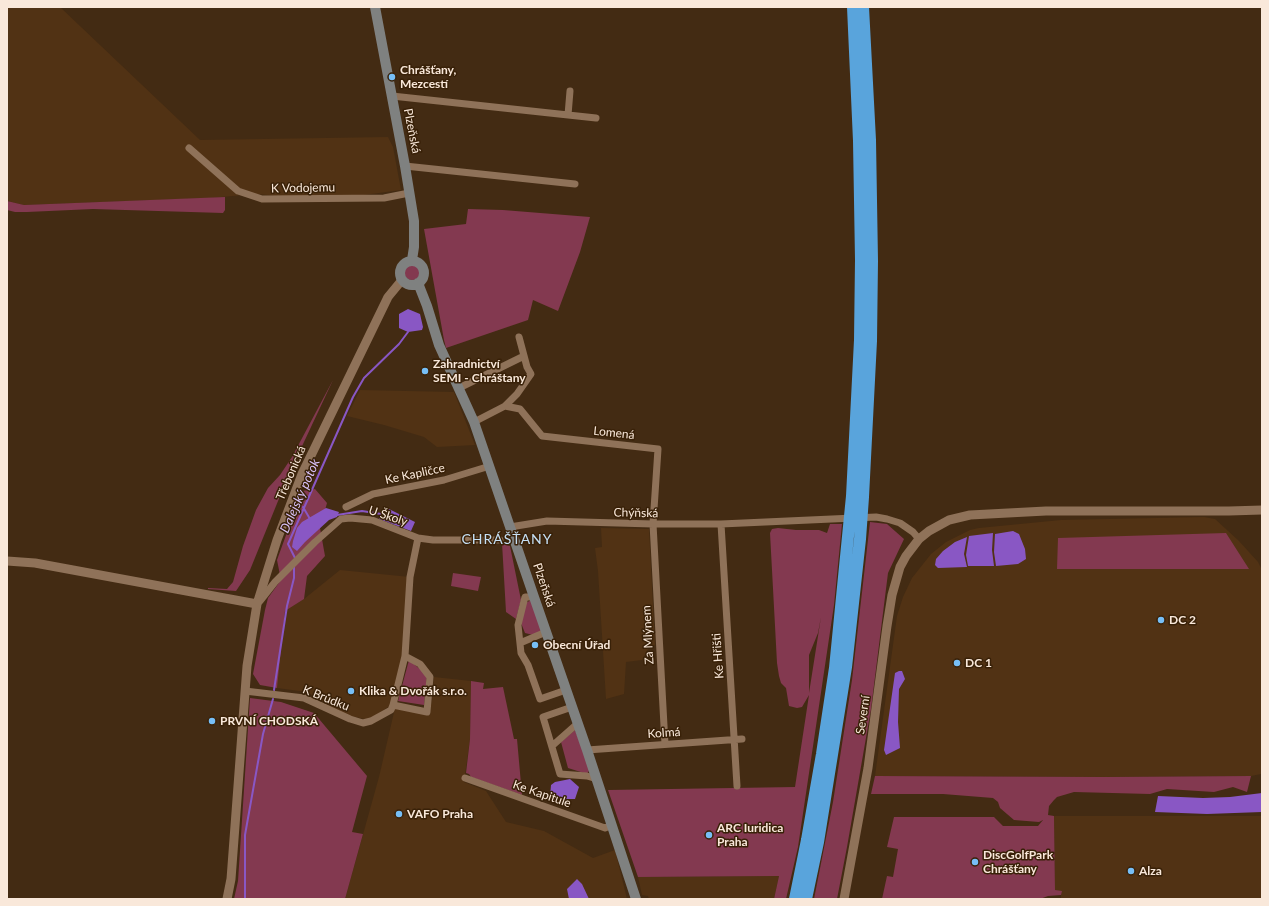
<!DOCTYPE html>
<html>
<head>
<meta charset="utf-8">
<style>
	body { margin:0 }
	#map { position:relative; width:1269px; height:906px; overflow:hidden; background:#432b13; font-family:Lato,sans-serif }
	canvas { display:block }
	.frame { position:absolute; inset:0; border:8px solid #f9e8da; pointer-events:none }
</style>
</head>
<body>
<div id="map">
<canvas width="1269" height="906"></canvas>
<div class="frame"></div>
</div>
<script>
const context = document.querySelector('canvas').getContext('2d');
context.lineJoin = 'round';
function paint(path, color) {
  context.fillStyle = color;
  context.fill(path, 'evenodd');
}
function toPath(rows) {
  const path = new Path2D();
  for (const r of rows) {
    if (r.length === 3) {
      path.moveTo(r[0] + r[2], r[1]);
      path.arc(r[0], r[1], r[2], 0, 2 * Math.PI);
      continue;
    }
    path.moveTo(r[0], r[1]);
    for (let i = 2; i < r.length; i += 2) path.lineTo(r[i], r[i + 1]);
  }
  return path;
}
function strokePath(path, color, width, dash) {
  context.strokeStyle = color;
  context.lineWidth = width;
  context.lineCap = dash ? 'butt' : 'round';
  context.setLineDash(dash || []);
  context.stroke(path);
}
function label(font, color, halo, rows, align = 'center') {
  context.font = font + ' Lato,sans-serif';
  context.lineWidth = 3;
  context.setLineDash([]);
  context.textBaseline = 'middle';
  context.strokeStyle = halo;
  context.fillStyle = color;
  for (const [text, x, y, turn = 0] of rows) {
    context.save();
    context.translate(x, y);
    context.rotate((+turn || 0) * Math.PI / 180);
    context.textAlign = isNaN(turn) ? turn : align;
    if (halo) context.strokeText(text, 0, 0);
    context.fillText(text, 0, 0);
    context.restore();
  }
}
paint(toPath([
	[7,7,60,7,200,140,388,137,393,147,401,190,364,195,295,197,255,194,210,198,24,205,7,201],
	[360,390,454,392,475,445,437,447,424,437,384,425,347,416],
	[1204,517,1215,519,1239,541,1258,562,1262,570,1261,774,1251,776,1106,777,875,776,897,616,903,597,912,578,931,554,946,542,970,530,979,528,1061,520],
	[601,528,649,529,655,645,648,649,642,660,626,662,624,694,606,699,598,571,595,548,602,547],
	[340,570,410,577,405,656,391,705,369,720,346,715,307,692,277,688,285,611,304,599],
	[434,677,471,681,470,739,464,782,486,791,506,822,544,831,593,858,615,850,627,899,345,899,379,777,395,708,430,715],
	[1054,816,1262,816,1262,899,1061,899,1061,891,1055,891],
	[779,876,774,899,649,899,648,896,642,895,638,877]
]), '#513214');
paint(toPath([
	[225,197,225,210,223,213,93,209,27,212,15,212,7,210,7,201,24,205],
	[468,209,503,210,590,217,580,252,558,311,533,300,528,320,446,348,444,340,424,229,466,224],
	[412,272,8],
	[333,380,289,474,250,570,236,591,208,589,208,588,227,589,233,582,243,546,256,510,268,488,280,475,292,457],
	[315,489,327,503,320,528,325,556,307,576,304,599,285,611,277,688,260,685,253,674,265,610,268,598,281,580,277,560,302,491],
	[870,522,887,524,904,539,888,573,871,709,847,847,837,899,814,899,833,802,852,680],
	[830,524,842,524,834,605,798,847,786,899,774,899,779,876,638,877,608,790,795,787,809,695,802,707,797,708,789,706,786,688,781,683,779,676,777,663,770,533,772,529,778,528,796,530,819,530,827,533],
	[821,617,809,693,809,655,818,633],
	[1226,533,1249,569,1057,569,1058,538],
	[502,543,510,546,521,600,516,619,506,612],
	[453,573,481,577,478,591,451,586],
	[531,600,542,631,533,635,525,633,521,623,524,604],
	[409,660,427,675,424,705,398,701],
	[471,681,484,683,483,689,503,687,514,739,517,739,522,795,471,777,469,774,466,773,470,739],
	[250,698,281,702,314,713,367,776,352,832,363,834,345,899,234,899,238,881],
	[575,730,590,769,587,774,568,768,561,742],
	[875,776,1106,777,1251,776,1247,792,1233,787,1214,792,1167,789,1150,794,1074,792,1057,797,1054,800,1049,806,1048,815,1054,816,1055,890,1062,891,1061,895,1048,896,1040,899,882,899,887,876,893,877,898,849,887,847,894,817,994,817,1003,826,1038,826,1043,820,1039,822,1014,820,1000,808,998,802,993,798,943,794,871,794]
]), '#833950');
paint(toPath([
	[408,309,420,314,423,327,422,330,408,332,399,328,399,314],
	[385,507,415,522,411,531,379,519],
	[326,508,339,512,337,517,329,520,305,542,297,551,292,547,293,541,297,528,302,522],
	[1013,531,1019,534,1025,549,1026,559,1018,564,996,566,994,552,995,534],
	[993,533,992,550,994,566,968,566,966,555,969,536],
	[967,537,964,554,967,567,938,568,935,565,936,559,943,551,955,542],
	[899,671,902,671,905,679,899,689,898,722,900,748,886,755,884,750,895,673],
	[570,779,579,787,575,799,565,799,556,804,552,801,550,797,551,785,555,782],
	[1262,793,1262,812,1207,814,1155,812,1158,796,1203,798,1230,797],
	[577,879,582,884,589,899,569,899,567,889]
]), '#8957c4');
strokePath(toPath([
	[303,507,310,519],
	[337,515,362,511,381,514],
	[295,558,288,544,353,397,364,378,399,344,408,332],
	[274,690,287,606,294,578,294,565],
	[245,899,245,835,263,734,273,699]
]), '#8957c4', 2);
strokePath(toPath([
	[392,96,596,118],
	[568,115,570,91],
	[189,148,238,191,262,199,384,198,409,193],
	[405,166,575,184],
	[459,388,524,356],
	[505,406,520,409,542,436,658,449,653,524,665,744],
	[474,422,505,406,517,394,531,374,527,367,519,337],
	[346,507,373,494,444,480,490,466],
	[721,524,737,786],
	[510,527,547,521,653,524,721,524,876,517,887,519,900,523,913,532,919,539],
	[534,597,525,597,518,625,521,653,528,665,540,699,566,690],
	[260,601,275,582,315,542,341,519,350,518,372,520,418,538,433,540,500,540],
	[520,643,546,632],
	[245,691,304,698,350,719,363,723,371,721,391,710,393,705,405,656,410,577,418,538],
	[393,705,427,712,430,677,420,664,405,656],
	[572,707,543,717,560,774,587,776,597,779],
	[552,746,578,723],
	[587,750,742,739],
	[465,778,605,828,612,825]
]), '#8f7259', 7);
strokePath(toPath([
	[7,561,35,563,257,604],
	[227,899,231,879,247,666,257,604,277,540,302,474,388,297,402,280],
	[844,899,868,768,887,626,892,595,900,567,906,556,919,539,929,531,949,520,970,515,1046,511,1229,511,1262,510]
]), '#8f7259', 9);
strokePath(toPath([
	[375,7,405,166,414,221,414,247,412,260],
	[412,273,12],
	[418,283,427,306,439,345,474,422,534,597,587,750,636,899]
]), '#7f8180', 10);
strokePath(toPath([
	[795,899,807,840,822,754,835,668,852,496,860,340,861,260,859,141,853,7],
	[806,899,818,842,846,667,860,539,863,497,871,341,872,261,870,140,863,7]
]), '#59a4dc', 12);
for (const [x, y, r, color] of [
	[392,77,4,"#77bff7"],
	[425,371,4,"#77bff7"],
	[1161,620,4,"#77bff7"],
	[535,645,4,"#77bff7"],
	[957,663,4,"#77bff7"],
	[351,691,4,"#77bff7"],
	[212,721,4,"#77bff7"],
	[399,814,4,"#77bff7"],
	[709,835,4,"#77bff7"],
	[975,862,4,"#77bff7"],
	[1131,871,4,"#77bff7"]
]) {
  const dot = new Path2D();
  dot.arc(x, y, r, 0, 2 * Math.PI);
  context.fillStyle = color;
  context.fill(dot);
  strokePath(dot, '#392108', 1.5);
}
label('bold 12px', '#f9e8da', '#392108', [
	["Chrášťany,",400,70],
	["Mezcestí",400,84],
	["Zahradnictví",433,364],
	["SEMI - Chráštany",433,378],
	["DC 2",1169,620],
	["Obecní Úřad",543,645],
	["DC 1",965,663],
	["Klika & Dvořák s.r.o.",359,691],
	["PRVNÍ CHODSKÁ",220,721],
	["VAFO Praha",407,814],
	["ARC Iuridica",717,828],
	["Praha",717,842],
	["DiscGolfPark",983,855],
	["Chrášťany",983,869],
	["Alza",1139,871]
], 'left');
label('12px', '#f9e8da', '#392108', [
	["Plzeňská",412,131,79],
	["K Vodojemu",303,188,-1],
	["Lomená",614,433,6],
	["Třebonická",291,473,-67],
	["Ke Kapličce",415,474,-12],
	["Chýňská",636,513,1],
	["U Školy",388,516,18],
	["Plzeňská",544,585,71],
	["Za Mlýnem",648,635,-93],
	["Ke Hřišti",718,656,-94],
	["K Brůdku",326,698,22],
	["Severní",863,715,-82],
	["Kolmá",664,733,-4],
	["Ke Kapitule",542,794,19]
]);
label('italic 13px', '#d7c1f8', '#392108', [
	["Dalejský potok",300,496,-66]
]);
context.letterSpacing = '1px';
label('14px', '#c6e0f5', '#392108', [
	["CHRÁŠŤANY",507,539]
]);
context.letterSpacing = '0px';
</script>
</body>
</html>
